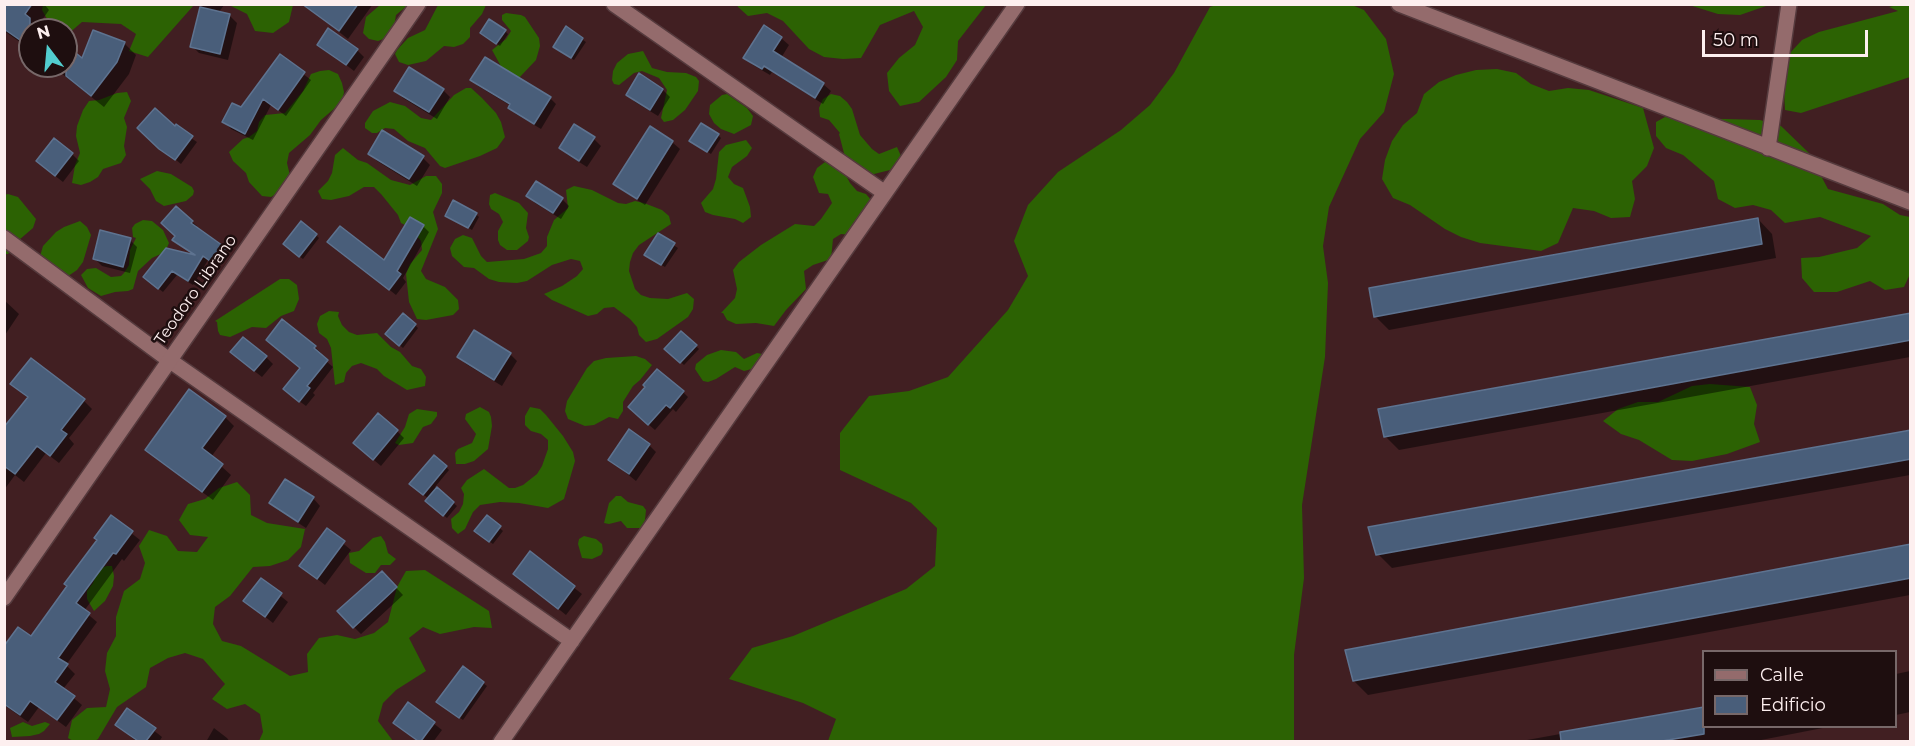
<!DOCTYPE html>
<html>
<head>
<meta charset="utf-8">
<style>
	body { margin:0 }
	#map { position:relative; width:1915px; height:746px; overflow:hidden; background:#411f22; font-family:Montserrat,sans-serif }
	canvas { display:block }
	.frame { position:absolute; inset:0; border:6px solid #fdefef; pointer-events:none }
	.legend { position:absolute; left:1702px; top:650px; width:195px; height:78px; box-sizing:border-box; background:#1e0e0f; border:2px solid #776869; margin:0; padding:8px 10px; list-style:none; font-size:18px; color:#fdefef }
	.legend li { display:flex; align-items:center; gap:12px; height:30px }
	.legend b { width:30px; border:2px solid #776869 }
	.north { position:absolute; left:18px; top:18px; width:60px; height:60px; box-sizing:border-box; background:#1e0e0f; border:2px solid #776869; border-radius:50%; rotate:344deg; font-size:16px; font-weight:700; line-height:24px; text-align:center; color:#fdefef }
	.north::after { content:''; display:block; margin:auto; width:21px; height:27px; background:#52cdcf; clip-path:polygon(50% 0,100% 100%,50% 72%,0 100%) }
	.scale { position:absolute; left:1702px; top:30px; width:166px; height:27px; box-sizing:border-box; border:3px solid #fdefef; border-top:0; padding-left:8px; font-size:18px; line-height:21px; white-space:nowrap; color:#fdefef; -webkit-text-stroke:4px #1e0e0f; paint-order:stroke }
</style>
</head>
<body>
<div id="map">
<canvas width="1915" height="746"></canvas>
<div class="frame"></div>
<ul class="legend">
<li><b style="height:8px;background:#946b6c"></b>Calle</li>
<li><b style="height:16px;background:#495e7a"></b>Edificio</li>
</ul>
<div class="north">N</div>
<div class="scale">50 m</div>
</div>
<script>
const context = document.querySelector('canvas').getContext('2d');
context.lineJoin = 'round';
function paint(path, color) {
  context.fillStyle = color;
  context.fill(path, 'evenodd');
}
function toPath(rows) {
  const path = new Path2D();
  for (const r of rows) {
    path.moveTo(r[0], r[1]);
    for (let i = 2; i < r.length; i += 2) path.lineTo(r[i], r[i + 1]);
  }
  return path;
}
function strokePath(path, color, width, dash) {
  context.strokeStyle = color;
  context.lineWidth = width;
  context.lineCap = dash ? 'butt' : 'round';
  context.setLineDash(dash || []);
  context.stroke(path);
}
function label(font, color, halo, rows, align = 'center') {
  context.font = font + ' Montserrat,sans-serif';
  context.lineWidth = 5;
  context.setLineDash([]);
  context.textBaseline = 'middle';
  context.strokeStyle = halo;
  context.fillStyle = color;
  for (const [text, x, y, turn = 0] of rows) {
    context.save();
    context.translate(x, y);
    context.rotate((+turn || 0) * Math.PI / 180);
    context.textAlign = isNaN(turn) ? turn : align;
    if (halo) context.strokeText(text, 0, 0);
    context.fillText(text, 0, 0);
    context.restore();
  }
}
paint(toPath([
	[43,4,194,4,194,5,148,57,129,51,136,34,121,24,82,22,68,34,66,30,59,30,51,26,42,10],
	[229,5,293,5,289,22,273,33,255,31,247,14],
	[380,5,408,5,396,15,393,33,386,38,378,41,369,39,363,33,366,17],
	[438,5,486,5,482,14,470,28,470,37,463,44,454,47,444,46,426,61,408,65,399,62,395,54,397,50,408,38,425,30],
	[737,5,737,4,986,5,958,41,957,60,946,77,919,102,900,106,889,91,887,73,899,58,915,45,923,27,914,11,880,25,861,58,843,59,824,57,809,49,783,21,767,13,748,16,738,7],
	[1216,5,1352,5,1364,10,1386,39,1394,74,1384,112,1360,139,1329,207,1323,246,1328,283,1325,357,1302,505,1304,578,1294,655,1294,741,828,741,836,719,803,703,729,679,752,648,793,636,906,589,935,566,937,528,911,503,840,470,840,433,869,396,909,391,948,377,1008,310,1028,276,1014,241,1028,205,1058,172,1121,130,1150,105,1174,73,1210,7],
	[1689,5,1769,5,1740,15,1718,14],
	[1897,5,1910,5,1910,77,1801,113,1785,110,1783,73,1789,54,1802,40,1819,32,1898,11,1889,7],
	[506,13,521,15,525,17,539,38,540,46,536,60,519,78,503,70,492,50,506,39,511,31,502,20,502,15],
	[643,51,652,68,667,72,686,73,696,77,699,81,698,91,685,110,673,120,664,122,661,118,667,90,659,78,642,71,634,73,619,85,614,84,612,80,613,71,617,63,628,54],
	[1497,69,1516,73,1531,84,1549,91,1568,88,1589,90,1643,108,1654,148,1647,166,1632,181,1635,199,1630,217,1611,218,1594,211,1573,208,1558,243,1541,251,1480,243,1461,237,1445,229,1410,205,1393,198,1382,179,1385,160,1392,141,1403,125,1417,113,1424,94,1439,82,1456,75,1476,70],
	[329,70,338,74,342,83,344,92,342,102,321,120,310,135,289,153,287,163,291,180,286,188,271,197,262,196,249,182,246,173,233,161,229,152,243,139,249,137,257,131,259,122,265,115,285,113,303,91,311,74,320,71],
	[466,88,471,88,482,98,496,113,501,122,505,137,497,148,480,156,445,168,440,166,425,148,408,141,394,129,385,128,377,133,372,133,365,128,365,123,373,111,390,102,405,106,421,118,431,120,454,95],
	[127,92,131,101,124,118,127,127,124,146,126,155,121,163,103,169,98,177,90,182,81,185,72,183,75,165,80,153,76,136,77,126,83,110,89,101,99,100,117,93],
	[727,94,747,108,753,116,751,125,734,134,721,129,714,123,709,114,710,105,722,95],
	[831,94,840,96,847,102,852,109,860,135,872,149,879,154,897,147,901,156,890,170,870,175,846,161,839,134,840,133,829,120,820,117,819,108,823,99],
	[1665,117,1685,119,1690,125,1690,118,1760,120,1781,126,1809,153,1828,189,1883,204,1900,215,1910,217,1910,274,1904,287,1885,290,1870,281,1837,292,1814,292,1802,278,1801,258,1819,257,1857,248,1871,236,1820,217,1785,223,1771,210,1753,205,1735,208,1718,199,1714,181,1683,155,1666,148,1656,136,1656,122],
	[746,140,752,148,747,156,732,167,728,177,734,184,743,188,750,207,751,217,743,223,735,219,713,215,705,212,701,203,713,189,716,179,719,152,726,145],
	[343,148,358,160,367,163,391,180,410,185,426,176,436,176,442,184,442,193,433,212,438,229,421,271,426,279,445,287,458,300,459,309,453,315,426,320,417,319,409,302,406,274,410,264,422,250,421,241,409,227,401,223,398,215,381,194,374,187,364,187,349,196,331,200,322,199,318,191,328,181,332,173,335,155],
	[834,160,841,166,850,183,857,191,866,194,872,201,851,235,841,234,833,239,831,259,813,265,804,271,806,289,786,310,774,326,756,323,736,324,727,320,723,313,721,313,735,298,737,289,733,270,739,262,761,245,795,224,814,226,821,219,832,203,828,194,819,193,813,177,817,168,825,162],
	[157,171,171,174,192,187,194,191,193,195,186,201,164,206,156,201,150,189,140,179],
	[574,186,592,190,618,203,626,204,635,201,644,203,662,210,669,216,671,224,639,245,633,253,630,262,629,271,635,289,641,295,650,298,668,299,687,293,694,299,693,309,688,317,657,339,646,342,639,335,637,327,630,319,614,307,604,308,597,314,588,316,552,300,544,294,562,286,577,276,583,269,580,261,571,259,552,265,527,281,517,283,499,282,489,279,474,268,464,267,452,256,450,248,455,239,463,235,472,238,481,256,487,262,524,259,541,253,547,246,547,237,554,220,568,208,566,190],
	[495,193,519,203,528,213,526,228,529,237,528,241,517,250,507,250,500,245,498,240,498,231,503,222,499,214,491,209,489,204,490,195],
	[8,194,18,197,36,219,33,228,19,240,14,248,8,254,5,254,4,195],
	[143,220,152,221,163,230,169,243,165,252,152,258,138,271,133,289,128,291,115,292,101,296,88,288,81,275,87,269,96,268,111,277,121,276,124,273,129,265,130,250,136,238,133,237,132,228,135,224],
	[80,221,87,227,91,235,83,262,77,270,61,281,52,283,41,272,38,263,43,246,56,232,64,227],
	[280,279,289,279,297,285,299,299,294,311,281,316,266,328,252,327,230,337,220,335,218,331,217,322,215,321],
	[329,311,339,312,338,316,342,325,349,332,357,335,377,333,391,347,400,352,412,366,421,369,426,377,425,386,407,390,384,376,377,369,361,363,352,366,346,373,344,382,335,385,331,348,327,339,319,333,317,324,320,316],
	[721,350,736,352,744,359,757,353,762,354,763,359,758,367,748,370,744,371,735,367,716,379,708,382,703,381,695,369,696,364,707,355],
	[636,356,645,359,652,365,640,380,633,386,623,402,623,411,618,419,609,417,594,425,585,426,568,419,565,411,567,401,587,368,594,361,606,358],
	[1710,384,1750,387,1757,405,1754,424,1760,442,1727,454,1692,461,1672,460,1639,440,1621,434,1603,421,1618,409,1638,402,1658,402,1692,386],
	[480,407,489,412,491,417,492,426,488,449,474,461,465,464,456,464,455,453,458,449,472,443,476,434,465,419,466,414],
	[530,407,540,409,546,415,563,436,573,452,575,461,564,499,548,508,519,503,500,502,480,505,473,512,465,529,458,534,452,528,451,519,459,512,463,504,464,494,461,488,467,480,484,469,509,488,515,488,523,485,537,474,542,466,548,449,548,440,541,434,531,431,525,425,525,416],
	[417,409,437,412,437,416,431,424,423,427,413,443,399,445,395,443,405,427,409,414],
	[237,482,250,495,251,515,267,523,305,529,301,547,288,560,270,566,253,567,230,596,215,607,213,624,222,641,241,646,290,676,308,672,307,654,319,638,337,635,355,639,374,633,388,622,397,587,406,571,425,570,489,611,492,628,474,627,440,634,423,627,409,638,426,671,396,690,383,703,378,721,393,741,259,741,263,732,260,714,245,704,227,709,212,699,225,684,203,659,185,653,168,658,150,668,146,687,117,707,98,739,95,741,73,741,68,738,72,720,87,708,106,707,110,689,105,671,107,653,116,636,116,617,124,591,140,579,145,563,139,546,149,530,167,536,178,551,197,552,208,537,190,535,179,520,188,504,205,499,219,488],
	[616,496,621,496,628,502,643,506,646,510,645,520,641,528,627,528,621,521,609,524,604,523,609,503],
	[381,536,385,542,388,553,396,559,390,565,381,565,375,573,366,573,350,563,349,553,359,551,373,538],
	[584,536,596,539,602,544,603,551,601,555,592,559,582,558,578,544,579,539],
	[107,566,112,566,114,576,113,586,105,601,94,611,87,599,87,591,93,583,98,569],
	[23,722,32,726,45,722,50,724,44,731,39,734,30,736,12,737,10,728]
]), '#2c6203');
paint(toPath([
	[4,4,44,4,49,10,38,26,43,30,30,30,30,49,4,31],
	[202,4,225,4,218,13,230,16,237,23,228,60,199,53,192,46],
	[317,4,373,4,348,39,313,11],
	[764,27,781,38,789,45,781,58,823,84,831,91,823,104,772,72,770,75,753,65,745,57],
	[566,28,586,42,574,60,558,50],
	[505,31,508,34,500,46,485,36],
	[124,43,136,55,129,74,104,107,52,66,66,66,66,47,83,60],
	[319,44,357,50,364,57,354,71],
	[280,56,311,80,286,116,271,105,253,140,231,129,224,121,242,109],
	[640,75,663,90,670,97,658,116,635,102,628,94],
	[472,80,550,98,556,104,541,129,516,114,510,108,511,106,478,86],
	[443,90,450,97,437,119,403,98,396,91],
	[176,128,197,142,181,164,144,134],
	[718,135,721,138,711,154,695,144],
	[594,139,601,146,587,167,568,155,560,148],
	[672,142,680,149,645,205,623,191,615,184],
	[369,153,423,158,430,165,417,186,377,161],
	[72,154,79,161,63,182,45,168],
	[528,196,562,199,569,206,561,219,535,203],
	[176,208,197,226,195,228,229,254,219,267,208,260,193,285,177,275,163,292,149,281,197,257,174,240,177,236],
	[476,214,479,217,472,230,447,215],
	[1758,219,1772,234,1776,258,1389,330,1375,316],
	[423,226,429,232,403,278,406,282,396,295,329,242,384,262],
	[316,235,319,238,303,259,288,248],
	[658,235,678,248,665,267,649,258],
	[130,240,137,247,130,273,102,266,94,258],
	[4,300,19,314,5,335,4,335],
	[1910,315,1910,357,1399,450,1385,436],
	[283,321,315,347,321,353,319,355,333,367,313,393,315,395,306,406,291,395,302,368],
	[415,325,418,328,403,348,390,337],
	[682,333,699,349,684,365,666,349],
	[510,354,517,361,502,386,466,364,459,357],
	[266,357,273,364,262,377,239,359],
	[12,384,84,401,92,409,69,438,74,444,59,463,46,453,24,482,15,475,4,490,4,429,29,399],
	[683,392,688,397,676,412,673,409,655,430,635,413],
	[225,417,234,426,211,457,231,475,213,500,157,459,147,450],
	[397,431,404,438,381,466,362,450],
	[1910,432,1910,475,1392,568,1378,554],
	[649,445,656,452,636,481,610,460],
	[446,467,449,470,435,487,457,506,447,518,430,504,429,499,415,488],
	[313,498,320,506,306,528,278,510,271,503],
	[111,517,140,540,124,561,122,559,84,611,97,622,66,665,75,674,63,689,82,705,66,727,39,707,28,722,4,705,4,647,31,638,69,586],
	[487,517,503,531,493,544,479,534],
	[327,530,351,550,325,585,301,566],
	[1910,546,1910,595,1368,695,1354,681],
	[531,554,582,594,566,615,515,574],
	[382,573,403,595,361,634,354,627],
	[261,580,288,602,273,623,245,601],
	[463,668,487,686,463,720,441,705],
	[1910,671,1910,712,1896,715,1896,674],
	[409,704,442,730,433,742,418,742,395,723],
	[1704,708,1704,726,1833,726,1751,742,1516,742],
	[128,710,162,737,159,742,137,742,117,725],
	[214,728,227,738,230,742,206,742]
]), '#0007');
const building = toPath([
	[4,4,32,4,25,14,30,18,30,47,4,29,4,4],
	[302,4,358,4,339,31,302,4],
	[200,7,230,14,220,54,190,47,200,7],
	[489,19,506,30,496,44,480,33,489,19],
	[764,25,782,37,773,51,824,83,815,98,764,66,762,69,743,58,764,25],
	[566,26,583,38,571,58,553,47,566,26],
	[328,28,358,49,346,65,317,45,328,28],
	[93,30,125,42,117,62,91,96,66,76,66,45,82,58,93,30],
	[280,54,305,72,278,110,263,99,245,134,222,122,232,103,241,107,280,54],
	[485,57,551,97,534,124,508,108,510,104,470,80,485,57],
	[409,67,444,89,429,112,394,91,409,67],
	[639,73,663,89,650,110,626,95,639,73],
	[155,108,175,126,176,124,193,136,175,160,159,149,137,128,155,108],
	[701,123,719,134,707,152,689,141,701,123],
	[574,124,595,137,579,161,559,148,574,124],
	[650,126,673,141,637,199,613,184,650,126],
	[382,130,424,156,409,179,368,154,382,130],
	[54,138,73,153,55,176,36,161,54,138],
	[536,181,563,198,553,213,526,196,536,181],
	[453,200,477,213,468,228,445,216,453,200],
	[176,206,193,221,191,223,226,248,214,264,203,256,188,281,172,271,158,289,143,277,166,248,195,255,172,240,175,236,161,223,176,206],
	[410,217,424,225,397,271,401,274,389,290,327,242,340,226,384,260,410,217],
	[1758,218,1762,244,1374,317,1369,288,1758,218],
	[301,221,317,234,299,257,283,244,301,221],
	[100,230,131,238,123,267,93,259,100,230],
	[658,233,675,243,661,265,644,255,658,233],
	[403,313,416,324,399,346,385,334,403,313],
	[1911,313,1911,340,1384,437,1378,409,1911,313],
	[282,319,316,346,314,348,328,360,307,386,310,388,299,402,283,389,300,368,266,340,282,319],
	[474,330,511,353,494,380,457,357,474,330],
	[681,331,697,345,680,363,664,349,681,331],
	[243,337,267,356,254,371,230,352,243,337],
	[31,358,85,399,61,430,67,434,50,456,37,446,15,474,4,466,4,427,28,397,10,384,31,358],
	[657,369,684,391,670,408,666,405,648,425,628,407,645,387,643,385,657,369],
	[189,389,226,416,202,448,223,464,202,492,145,450,189,389],
	[378,413,398,430,373,460,353,443,378,413],
	[629,429,650,444,629,474,608,460,629,429],
	[1911,430,1911,459,1376,555,1368,527,1911,430],
	[434,455,447,466,423,495,409,484,434,455],
	[285,479,314,497,298,522,269,503,285,479],
	[437,487,454,502,443,516,425,501,437,487],
	[111,515,133,531,116,554,113,553,76,603,90,613,58,658,68,664,55,682,75,696,57,720,30,701,20,715,4,704,4,646,18,627,31,636,67,586,64,584,97,540,94,538,111,515],
	[487,515,501,526,489,542,474,531,487,515],
	[327,528,345,541,317,579,299,566,327,528],
	[1911,544,1911,578,1353,681,1345,650,1911,544],
	[530,551,575,586,558,609,513,574,530,551],
	[382,571,397,587,353,628,337,611,382,571],
	[261,578,282,593,265,617,243,601,261,578],
	[463,666,484,682,459,718,436,702,463,666],
	[408,702,435,722,421,741,418,741,393,723,408,702],
	[1704,707,1704,734,1662,741,1561,741,1560,732,1704,707],
	[127,708,156,728,146,741,138,741,115,725,127,708]
]);
paint(building, '#495e7a');
strokePath(building, '#5e7390', 1.5);
const minor = toPath([
	[614,4,885,193],
	[1399,4,1910,202],
	[1768,148,1789,4],
	[4,238,169,360,572,641],
	[501,742,1017,4]
]);
const secondary = toPath([
	[4,598,418,4]
]);
strokePath(minor, '#553a3d', 18);
strokePath(secondary, '#553a3d', 18);
strokePath(minor, '#946b6c', 15);
strokePath(secondary, '#946b6c', 15);
label('16px', '#fdefef', '#1e0e0f', [
	["Teodoro Librano",196,290,-55]
]);
</script>
</body>
</html>
